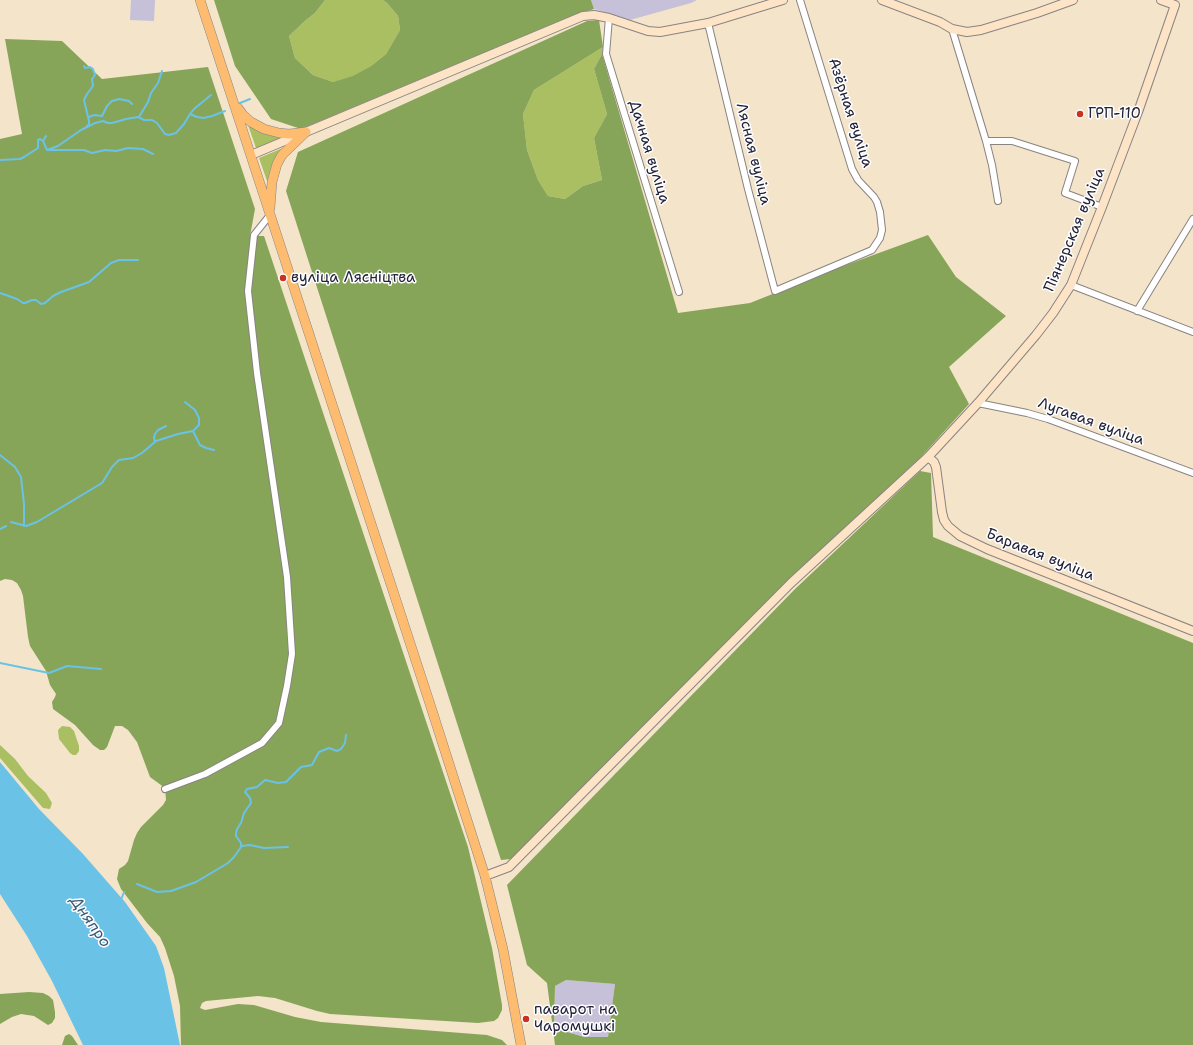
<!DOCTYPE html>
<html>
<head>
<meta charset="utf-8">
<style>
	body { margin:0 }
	canvas { display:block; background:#f3e4ca }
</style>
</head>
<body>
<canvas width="1193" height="1045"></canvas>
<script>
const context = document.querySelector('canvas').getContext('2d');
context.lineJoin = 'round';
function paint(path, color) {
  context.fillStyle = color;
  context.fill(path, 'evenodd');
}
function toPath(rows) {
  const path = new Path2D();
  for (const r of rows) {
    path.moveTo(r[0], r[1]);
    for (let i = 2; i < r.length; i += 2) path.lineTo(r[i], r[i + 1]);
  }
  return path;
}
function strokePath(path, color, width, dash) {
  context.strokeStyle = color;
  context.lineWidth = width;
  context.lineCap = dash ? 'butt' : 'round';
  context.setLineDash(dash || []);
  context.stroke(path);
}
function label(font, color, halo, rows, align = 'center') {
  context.font = font + ' "Shantell Sans",sans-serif';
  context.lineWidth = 3;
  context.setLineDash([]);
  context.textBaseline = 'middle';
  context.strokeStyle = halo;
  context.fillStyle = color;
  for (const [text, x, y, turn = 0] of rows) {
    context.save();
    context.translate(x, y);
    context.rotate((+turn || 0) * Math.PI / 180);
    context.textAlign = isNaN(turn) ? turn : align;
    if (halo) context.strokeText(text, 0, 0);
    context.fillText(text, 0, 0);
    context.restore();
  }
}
paint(toPath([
	[131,0,155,0,154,21,130,20],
	[591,0,697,0,691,3,630,20,594,9],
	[566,980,615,984,608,1037,584,1037,554,1028,555,986]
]), '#c6c0d9');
paint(toPath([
	[325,0,383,0,387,3,398,16,400,30,386,54,371,66,353,77,333,82,313,75,295,58,289,36,306,20,315,13],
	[603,47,602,54,594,69,607,114,594,138,602,180,583,186,565,199,548,196,538,180,527,150,523,114,534,90],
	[248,125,283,137,256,148],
	[283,148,273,163,268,180,267,181,259,158],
	[62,726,70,727,74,731,79,746,79,751,76,755,73,755,70,753,59,739,58,730],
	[0,745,15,759,28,776,46,793,52,803,50,809,43,808,0,758]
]), '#aabe62');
paint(toPath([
	[214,0,325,0,315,13,306,20,289,36,295,58,313,75,333,82,353,76,371,66,386,54,400,30,398,16,387,3,383,0,591,0,594,9,574,15,301,129,271,119,235,66],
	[599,20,603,47,534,90,523,114,527,150,538,180,548,196,565,199,583,186,602,180,594,138,607,114,594,69,602,54,678,313,750,303,838,268,928,235,956,277,1006,316,949,367,969,404,921,457,791,578,511,859,501,860,286,191,298,152,587,21],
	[5,39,62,41,102,79,208,67,255,209,250,236,264,236,468,847,492,948,502,1005,502,1010,498,1018,494,1021,478,1023,330,1014,317,1011,275,998,258,996,206,1001,202,1003,200,1008,205,1010,238,1004,254,1005,295,1017,321,1022,487,1035,502,1040,507,1045,181,1045,180,1006,174,976,165,948,160,937,147,923,121,889,117,879,119,869,125,865,128,861,134,840,137,833,141,827,163,805,166,800,165,788,150,777,137,742,128,730,122,726,115,726,107,747,104,750,100,750,93,745,75,725,53,709,52,702,55,697,56,694,50,685,46,671,30,646,28,637,23,596,21,590,17,583,12,580,5,579,0,581,0,139,22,134],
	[920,471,931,473,933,537,1193,643,1193,1045,555,1045,547,983,527,965,507,885,794,590],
	[566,980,615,984,608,1037,584,1037,554,1028,555,986],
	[29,992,43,993,49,996,53,1000,55,1012,55,1018,52,1023,48,1025,34,1016,21,1014,12,1017,0,1024,0,994],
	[69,1034,72,1036,78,1045,62,1045,65,1036]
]), '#87a558');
paint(toPath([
	[0,762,39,809,83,854,125,902,156,946,164,968,180,1045,83,1045,52,981,27,936,0,894]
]), '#6ac2e7');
strokePath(toPath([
	[84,66,85,68,90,67,93,69,95,75,92,79,93,86,87,94,84,100,89,121,89,124,85,128],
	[240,103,250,99],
	[190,114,194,109,211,95],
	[89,117,94,115,102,116,107,106,112,101,119,99,129,101,132,104],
	[139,117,148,102,151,93,158,83,162,71],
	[43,141,46,136],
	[49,150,84,150,92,153,105,150,116,151,128,148,143,149,153,154],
	[0,160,20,159,24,157,38,148,38,140,40,139,43,141,47,150,58,146,81,130,95,123,103,121,108,123,112,123,126,119,138,117,144,120,152,120,157,123,165,134,169,135,176,133,184,124,190,114,197,117,204,118,212,116,225,111],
	[0,293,17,299,23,303,25,303,32,300,36,300,41,304,45,303,53,296,61,292,89,282,111,263,119,260,138,260],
	[193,431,200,445,206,448,214,450],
	[155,442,154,438,155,434,158,430,166,426],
	[0,455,15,467,21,477,24,504,24,526],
	[11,522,26,526,37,522,102,483,112,467,119,460,133,458,142,453,156,441,178,434,193,431,199,425,199,418,195,410,185,402],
	[0,529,6,526],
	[0,663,49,673,67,666,101,669],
	[242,846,250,845,264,848,288,847],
	[137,884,157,892,171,891,196,882,228,863,234,857,241,847,241,843,236,836,236,833,237,829,241,823,244,813,251,803,250,798,245,792,247,789,257,787,265,780,278,783,286,782,301,767,312,765,319,752,329,748,337,751,341,749,345,743,346,735],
	[121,900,124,892]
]), '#6ac2e7', 2);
const street = toPath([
	[609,18,606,54,679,292],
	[708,23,748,189,775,291,872,250,880,238,882,230,880,212,877,202,874,197,858,180,852,169,800,0],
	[952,29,986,141,992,165,998,201],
	[986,141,1012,141,1075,161,1065,193,1102,207],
	[1071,285,1193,332],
	[1137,311,1193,219],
	[978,403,1027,413,1048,419,1193,473],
	[165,789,205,774,262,743,279,723,287,686,292,654,287,577,257,373,248,291,254,235,270,215]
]);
const secondary = toPath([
	[882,0,940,22,952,29,967,32,981,30,1037,13,1073,0],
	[251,155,583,16,594,15,609,18,648,31,660,32,708,23,783,0],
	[928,457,934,462,936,467,942,512,944,520,948,526,960,536,987,549,1193,631],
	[485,876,509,867,791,583,928,457,978,403,1036,335,1053,313,1071,285,1102,207,1138,112,1175,5,1161,0]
]);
const primary = toPath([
	[200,0,429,701,485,876,503,949,521,1045],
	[238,108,243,115,251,122,264,129,279,133,289,134,306,132],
	[270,208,272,182,277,164,282,155,306,132]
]);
strokePath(street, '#8a8382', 8);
strokePath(secondary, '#8a8382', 10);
strokePath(primary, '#8a8382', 10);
strokePath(street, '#fff', 6);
strokePath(secondary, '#fee4c6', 8);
strokePath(primary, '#fdbc70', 9);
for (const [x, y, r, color] of [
	[1080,114,4,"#c8321e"],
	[283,278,4,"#c8321e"],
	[526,1019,4,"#c8321e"]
]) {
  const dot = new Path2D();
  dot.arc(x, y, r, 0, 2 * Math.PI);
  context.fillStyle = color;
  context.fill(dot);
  strokePath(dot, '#fff', 1.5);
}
label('15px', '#22223b', '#fff', [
	["Азёрная вуліца",850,113,72],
	["Дачная вуліца",649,152,73],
	["Лясная вуліца",753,154,76],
	["Піянерская вуліца",1075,230,-67],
	["Лугавая вуліца",1091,422,20],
	["Баравая вуліца",1040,555,22]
]);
label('15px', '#22223b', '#fff', [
	["ГРП-110",1088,114],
	["вуліца Лясніцтва",291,278],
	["паварот на",534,1010],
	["Чаромушкі",534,1027]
], 'left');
label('italic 16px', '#3b5a77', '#fff', [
	["Дняпро",90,922,55]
]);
</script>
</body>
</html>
